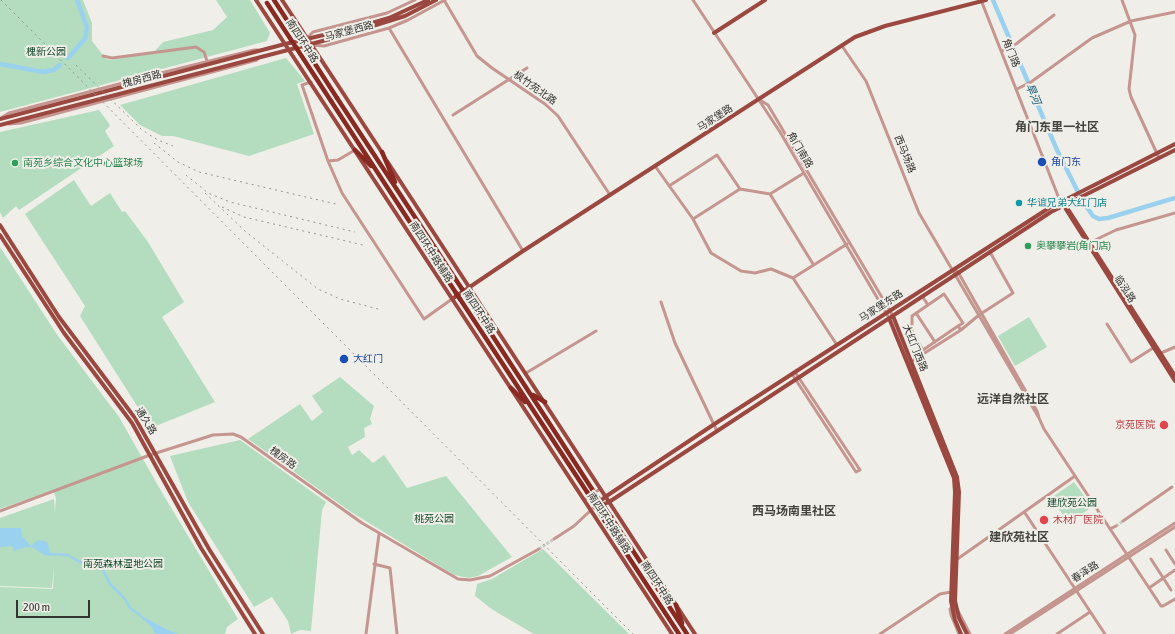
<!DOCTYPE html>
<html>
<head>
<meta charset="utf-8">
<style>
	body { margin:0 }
	#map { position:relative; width:1175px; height:634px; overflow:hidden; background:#f0eee8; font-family:"Asap Condensed",sans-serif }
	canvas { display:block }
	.scale { position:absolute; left:16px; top:600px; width:74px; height:18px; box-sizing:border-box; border:2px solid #333330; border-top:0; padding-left:5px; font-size:12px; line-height:14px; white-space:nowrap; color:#333330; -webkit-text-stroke:3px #f0eee8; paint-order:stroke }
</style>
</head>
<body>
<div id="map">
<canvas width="1175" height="634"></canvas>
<div class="scale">200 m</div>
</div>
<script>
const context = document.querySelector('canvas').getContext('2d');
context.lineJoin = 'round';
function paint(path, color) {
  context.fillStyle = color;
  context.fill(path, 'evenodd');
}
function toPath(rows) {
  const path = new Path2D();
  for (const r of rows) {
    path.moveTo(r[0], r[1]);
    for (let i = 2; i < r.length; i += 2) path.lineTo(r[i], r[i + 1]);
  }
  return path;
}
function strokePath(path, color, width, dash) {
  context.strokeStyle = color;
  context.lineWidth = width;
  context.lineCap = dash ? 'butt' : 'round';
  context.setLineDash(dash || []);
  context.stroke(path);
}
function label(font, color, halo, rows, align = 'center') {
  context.font = font + ' "Asap Condensed","Noto Sans SC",sans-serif';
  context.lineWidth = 4;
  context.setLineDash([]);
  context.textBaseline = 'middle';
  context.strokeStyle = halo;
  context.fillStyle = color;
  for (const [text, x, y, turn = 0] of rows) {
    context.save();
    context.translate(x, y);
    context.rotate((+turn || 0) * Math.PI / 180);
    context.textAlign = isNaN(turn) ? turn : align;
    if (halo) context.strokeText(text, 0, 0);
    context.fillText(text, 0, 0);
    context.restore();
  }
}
paint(toPath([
	[0,0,83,0,92,23,92,41,106,59,112,60,155,51,163,42,213,30,227,17,216,0,250,0,270,33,267,41,0,112],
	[286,58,305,81,297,84,314,134,249,156,173,136,162,136,140,125,120,105],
	[99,110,108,122,110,126,105,131,114,146,19,210,16,206,3,218,0,212,0,132],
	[74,180,91,206,110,193,122,212,125,211,148,242,184,302,162,317,215,402,151,428,80,316,85,306,25,214],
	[0,247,58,336,119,417,164,496,238,619,227,627,225,634,0,634,0,587,53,589,54,566,52,588,0,586,0,518,54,499,55,512,56,498,53,490,0,509],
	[1029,317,1047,347,1015,366,998,336],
	[340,377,374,406,370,419,372,424,364,428,365,437,348,447,352,455,359,450,373,463,384,455,407,488,446,476,512,557,478,576,469,578,454,575,351,512,248,439,300,404,312,421,323,412,312,396],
	[240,440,326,502,322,510,311,631,300,630,291,634,288,621,272,597,254,607,188,502,170,456],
	[1074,482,1092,507,1069,523,1051,498],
	[543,549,629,634,534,634,493,610,475,596,477,584,492,579]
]), '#b3ddbe');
paint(toPath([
	[0,528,21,528,22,536,31,546,38,540,44,541,48,543,50,556,44,555,32,547,26,547,14,551,12,546,0,547],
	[140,615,166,629,178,634,155,634,152,627,139,616]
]), '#9ad1ee');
strokePath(toPath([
	[50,554,67,555,80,562,92,562,102,568,110,584,125,599,130,608,140,615]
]), '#9ad1ee', 2.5);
strokePath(toPath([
	[993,0,1057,150,1083,202,1093,216,1099,219,1108,218,1175,198],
	[68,58,85,39,86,34,87,27,77,0],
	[0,64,43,72,54,70,60,65]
]), '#9ad1ee', 4.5);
strokePath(toPath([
	[1116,526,1123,521],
	[539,549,554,539]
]), '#cac9c3', 3, [3, 1.5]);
strokePath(toPath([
	[444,0,477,56,492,68,545,104,558,116,610,195],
	[693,0,780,132,889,318],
	[981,0,1060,201],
	[1122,0,1135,35,1129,89,1131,97,1159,158],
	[389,28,523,251],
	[307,38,313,32,387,13,415,0],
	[312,45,324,46,389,28,408,20,445,0],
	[842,46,866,81,919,213,1039,418,1037,411,958,272,953,270],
	[1002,51,1016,44,1054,15],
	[103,56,112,58,196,47,204,52,207,61],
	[311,82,302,85,328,161,338,160,355,150],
	[1017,89,1031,82,1092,38,1131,21,1175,12],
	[760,100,768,105,893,316],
	[453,115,527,68],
	[1,118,9,113,149,76,254,50,258,50],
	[9,124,21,123,257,60],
	[328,161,342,193,424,319,452,299],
	[655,166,693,219,711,253,741,271,755,273,771,269,793,278,837,345],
	[669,186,717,155,740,189,770,194,804,173],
	[770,194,813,264],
	[693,219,740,189],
	[1091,242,1116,230,1175,213],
	[793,278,847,244],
	[922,296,928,305],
	[661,302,675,343,717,431],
	[916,313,935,342],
	[1107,324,1131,362,1153,348],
	[958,326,923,350,912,332,912,316,944,294,963,323,958,326,961,330],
	[1161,353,1175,347],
	[912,361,961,330,979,315,1013,293,990,252],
	[526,373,596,331],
	[792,374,856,472,860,470,795,372],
	[1039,418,1044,429,1161,606,1163,606,1175,599],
	[584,500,600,489],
	[0,511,150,455,213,435,233,434,241,437,362,523,458,579,470,580,490,576,539,549],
	[1025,513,1105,634],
	[1123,521,1172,487],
	[1110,529,1116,526],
	[554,539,574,526,591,510],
	[1166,550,1175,564],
	[1151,559,1171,590],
	[956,560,1075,476],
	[374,564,390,568,397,634],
	[1149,588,1175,570],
	[952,607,950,609,951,615,959,634],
	[958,611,970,634],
	[366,634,379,534],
	[880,634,940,594,951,592],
	[1005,634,1175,523],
	[1010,634,1175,527],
	[1057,634,1090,612]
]), '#c5968f', 3);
strokePath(toPath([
	[256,0,672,634],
	[282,0,383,154],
	[714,33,765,0],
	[0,119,285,44,358,27,389,18,428,0],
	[0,125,334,38,405,16,436,0],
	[387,161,695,634],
	[1062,203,1175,381],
	[1064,203,1175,376],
	[0,225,59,317,135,418,209,549,263,634],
	[0,235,64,333,132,423,201,548,255,634],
	[452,299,523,251,855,37,885,26,986,0],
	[893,316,957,477,959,492,955,601,959,618,967,634],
	[889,318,954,478,955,492,951,601,955,620,961,634],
	[594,507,605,497,713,425,1049,208,1175,144],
	[595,508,609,502,1051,212,1175,150]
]), '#9b4940', 4);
strokePath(toPath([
	[337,98,462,289],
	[331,101,456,293],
	[355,150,371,166],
	[382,152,395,182],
	[466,295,592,489],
	[460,299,587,492],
	[511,388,525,402],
	[533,395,545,402],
	[611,517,687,634],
	[605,521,679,634],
	[676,605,682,623]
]), '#892a22', 4.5);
strokePath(toPath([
	[1,0,633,634],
	[76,65,142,130,158,140,173,146],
	[154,143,178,162,199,172,336,204],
	[186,175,208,193,230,202,355,232],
	[205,193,246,232,318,289,340,299,382,310],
	[222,207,244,217,363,245]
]), '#95948f', 1, [2, 4]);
strokePath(toPath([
	[274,0,337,98],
	[267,3,331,101],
	[462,289,466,295],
	[456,293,460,299],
	[592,489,611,517],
	[587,492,605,521]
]), '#892a22', 4.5);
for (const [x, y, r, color] of [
	[1042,162,5,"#1a4fb4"],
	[15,163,4,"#2e9e5b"],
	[1019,203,4,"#0f9aa8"],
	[1028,246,4,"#2e9e5b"],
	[344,359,5,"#1a4fb4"],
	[1164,425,5,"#e0444e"],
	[1044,520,5,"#e0444e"]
]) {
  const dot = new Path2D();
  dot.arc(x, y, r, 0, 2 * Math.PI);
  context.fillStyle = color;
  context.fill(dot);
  strokePath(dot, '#f0eee8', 1.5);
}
label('10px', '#333330', '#f0eee8', [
	["马家堡西路",349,31,-15],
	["南四环中路",302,41,57],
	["角门路",1011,53,68],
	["槐房西路",142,79,-15],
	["枫竹苑北路",535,88,35],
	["马家堡路",715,118,-33],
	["角门南路",800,150,59],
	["西马场路",905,154,68],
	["南四环中路辅路",431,252,57],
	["临泓路",1125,289,58],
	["马家堡东路",881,306,-33],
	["南四环中路",479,312,57],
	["大红门西路",915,348,68],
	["通久路",146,421,58],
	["槐房路",283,458,36],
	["南四环中路辅路",609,523,57],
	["春泽路",1085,572,-33],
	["南四环中路",657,583,57]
]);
label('10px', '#134a29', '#f0eee8', [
	["槐新公园",46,52],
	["建欣苑公园",1072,503],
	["桃苑公园",434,519],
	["南苑森林湿地公园",123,564]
]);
label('10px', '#164399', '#f0eee8', [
	["角门东",1051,162],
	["大红门",353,359]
], 'left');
label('10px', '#27864d', '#f0eee8', [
	["南苑乡综合文化中心篮球场",23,163],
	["奥攀攀岩(角门店)",1036,246]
], 'left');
label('10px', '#0d838f', '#f0eee8', [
	["华谊兄弟大红门店",1027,203]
], 'left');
label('10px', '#be3a42', '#f0eee8', [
	["京苑医院",1155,425],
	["木材厂医院",1053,520,"left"]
], 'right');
label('italic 11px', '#135875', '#f0eee8', [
	["旱河",1033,94,67]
]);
label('bold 12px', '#45443f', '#f0eee8', [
	["角门东里一社区",1057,127],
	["远洋自然社区",1013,399],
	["西马场南里社区",794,511],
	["建欣苑社区",1019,537]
]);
</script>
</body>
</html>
